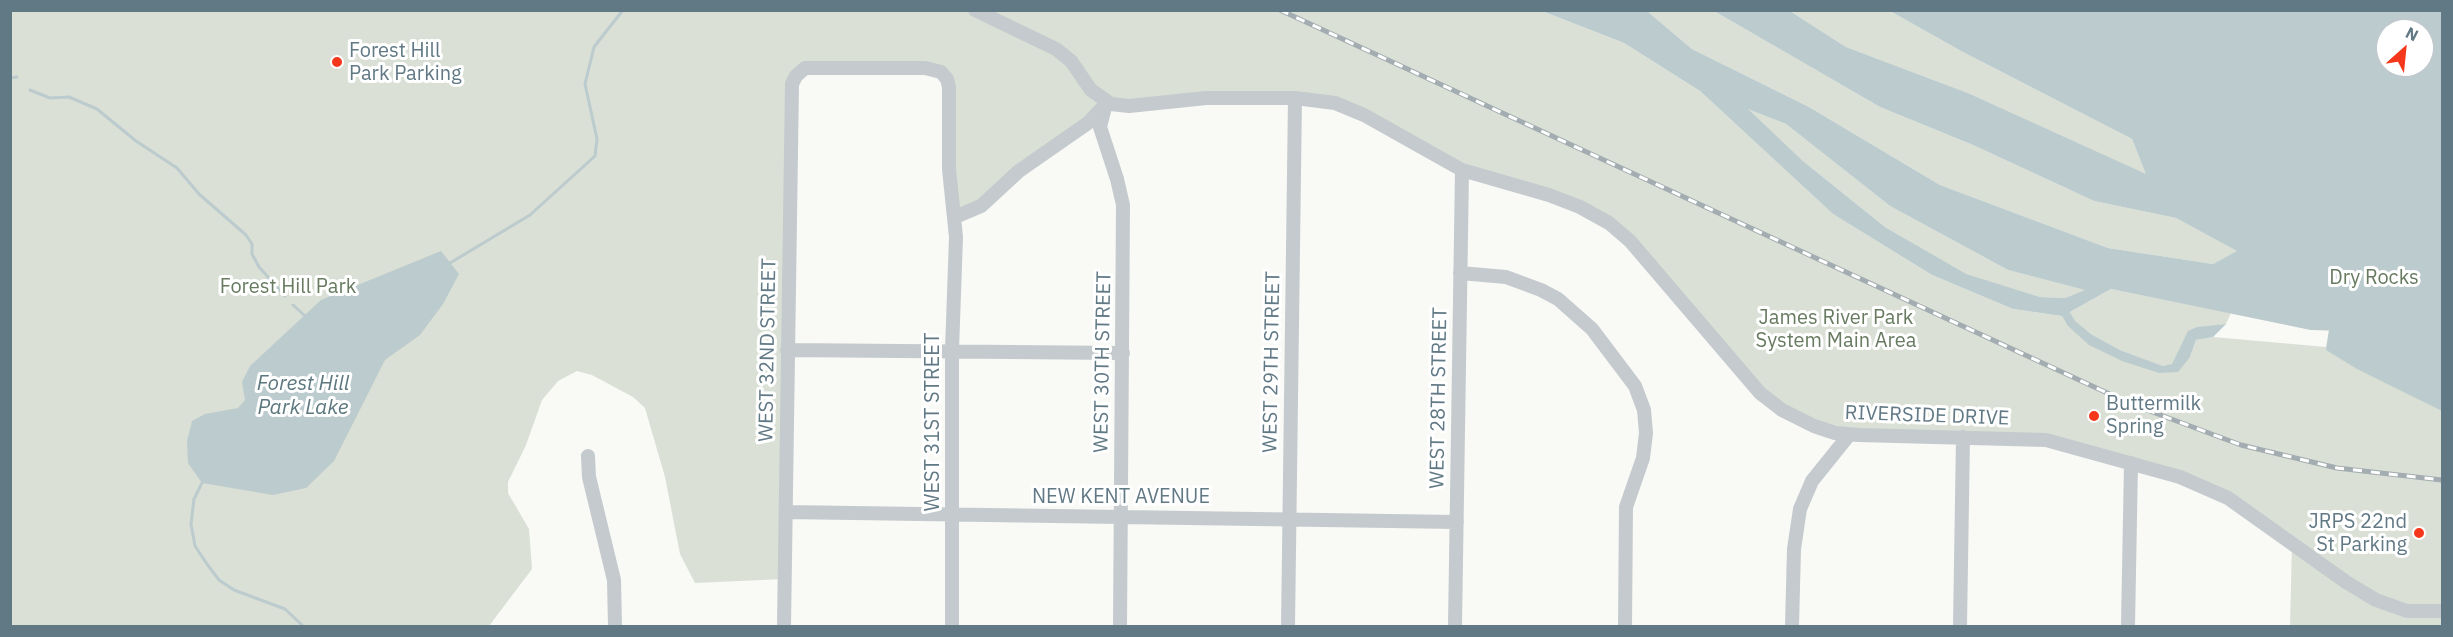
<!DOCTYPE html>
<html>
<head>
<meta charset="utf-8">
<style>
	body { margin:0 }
	#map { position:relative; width:2453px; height:637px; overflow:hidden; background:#f9f9f6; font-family:"IBM Plex Sans",sans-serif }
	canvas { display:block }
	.frame { position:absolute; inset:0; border:12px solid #617985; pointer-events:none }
	.north { position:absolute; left:2375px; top:18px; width:60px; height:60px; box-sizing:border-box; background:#fff; border:2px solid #c0c9ce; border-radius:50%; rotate:27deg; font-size:16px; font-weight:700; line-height:24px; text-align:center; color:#617985 }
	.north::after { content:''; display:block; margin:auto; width:21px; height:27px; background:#f5371b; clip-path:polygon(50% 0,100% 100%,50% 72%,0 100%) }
</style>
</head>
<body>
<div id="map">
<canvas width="2453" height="637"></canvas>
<div class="frame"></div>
<div class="north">N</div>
</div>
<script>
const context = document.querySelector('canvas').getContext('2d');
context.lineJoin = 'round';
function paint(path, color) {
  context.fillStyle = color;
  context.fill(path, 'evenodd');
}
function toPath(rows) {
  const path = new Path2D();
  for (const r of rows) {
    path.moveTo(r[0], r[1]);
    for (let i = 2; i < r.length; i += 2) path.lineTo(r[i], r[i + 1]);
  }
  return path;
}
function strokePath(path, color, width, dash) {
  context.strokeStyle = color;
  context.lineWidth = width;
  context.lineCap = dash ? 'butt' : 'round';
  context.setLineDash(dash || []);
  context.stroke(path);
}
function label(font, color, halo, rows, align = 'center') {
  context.font = font + ' "IBM Plex Sans",sans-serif';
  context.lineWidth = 6;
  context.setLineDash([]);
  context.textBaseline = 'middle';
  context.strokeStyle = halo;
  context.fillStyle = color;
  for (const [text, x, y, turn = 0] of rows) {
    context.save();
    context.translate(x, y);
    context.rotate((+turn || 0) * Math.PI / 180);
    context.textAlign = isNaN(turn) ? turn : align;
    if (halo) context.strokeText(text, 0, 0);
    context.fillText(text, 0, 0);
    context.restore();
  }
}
paint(toPath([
	[11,11,1542,11,1624,43,1700,91,1833,214,1932,275,2013,309,2062,316,2067,325,2159,373,2190,357,2196,340,2213,337,2326,347,2329,331,2311,330,2231,313,2226,324,2212,326,2183,342,2172,365,2163,366,2120,350,2091,334,2075,322,2070,312,2111,289,2230,313,2442,181,2442,626,2290,626,2292,544,2228,498,2056,442,1859,435,1782,410,1609,223,1487,179,1335,103,1117,106,955,217,944,75,807,69,796,76,784,579,695,583,680,554,665,477,645,408,633,397,592,375,577,371,558,381,542,400,526,445,508,482,508,493,529,529,532,569,489,626,11,626],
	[1647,11,1714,11,1880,107,1973,145,2094,201,2176,218,2238,251,2213,264,2108,248,1940,185,1809,107,1692,49],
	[1790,11,1890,11,1961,51,2132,139,2147,175,1968,93,1846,47],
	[1746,108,1786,124,1890,206,2008,270,2086,290,2065,298,2040,297,1966,275,1885,227,1803,161]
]), '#dae0d5');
paint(toPath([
	[1542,11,1647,11,1692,49,1809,107,1940,185,2108,248,2213,264,2237,251,2176,218,2094,201,1973,145,1880,107,1714,11,1790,11,1846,47,1968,93,2146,174,2132,139,1961,51,1890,11,2442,11,2442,411,2357,369,2326,350,2329,330,2311,330,2111,289,2070,312,2075,321,2091,334,2120,350,2163,366,2172,364,2188,331,2197,327,2226,324,2213,337,2196,340,2190,357,2178,372,2159,373,2122,361,2089,345,2067,325,2062,316,2013,309,1932,275,1833,214,1700,91,1624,43],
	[2387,30,2423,30,2423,66,2387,66],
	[1748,109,1786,124,1890,206,2008,270,2085,290,2065,298,2040,297,1966,274,1885,227,1803,161],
	[441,251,459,274,443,304,420,335,385,360,334,461,306,488,273,495,202,483,188,463,187,441,192,421,205,414,238,408,245,400,242,382,250,366,321,300]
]), '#bccbce');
strokePath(toPath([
	[10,78,17,77],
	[30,90,50,98,69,97,97,109,136,141,177,168,199,194,246,235,252,244,252,254,259,267,285,296],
	[450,263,530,215,595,156,597,139,585,84,594,47,623,10],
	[293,305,305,316],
	[202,483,194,499,191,524,195,546,207,564,219,580,234,590,285,609,303,626]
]), '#bccbce', 3);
strokePath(toPath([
	[975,10,1056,49,1071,61,1091,90,1111,104,1129,106,1206,98,1295,98,1335,103,1364,115,1462,170,1549,195,1580,207,1609,223,1630,241,1760,393,1782,410,1814,426,1835,433,1859,435,2046,440,2180,477,2228,498,2346,582,2376,600,2407,611,2442,611],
	[1106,103,1100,127,1117,179,1123,205,1120,626],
	[955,217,981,206,1019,171,1088,123,1104,106],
	[1460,273,1506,277,1541,290,1558,299,1592,329,1635,386,1644,410,1646,433,1643,458,1626,507,1625,626],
	[787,350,1123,353],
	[588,456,589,477,614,580,615,626],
	[786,512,1457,522],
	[784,626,792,84,796,76,805,68,925,68,941,72,947,79,949,87,949,169,956,237,952,350,952,626],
	[1288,626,1295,98],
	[1455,626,1462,170],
	[1792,626,1794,549,1800,509,1812,481,1849,435],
	[1960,626,1963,437],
	[2128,626,2131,463]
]), '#c4cacd', 14);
const rail = toPath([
	[1280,10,2131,404,2241,445,2337,468,2442,480]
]);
strokePath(rail, '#a2acb1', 5);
strokePath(rail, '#fff', 3, [9]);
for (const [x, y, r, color] of [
	[337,62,6,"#f5371b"],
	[2094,416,6,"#f5371b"],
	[2419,533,6,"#f5371b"]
]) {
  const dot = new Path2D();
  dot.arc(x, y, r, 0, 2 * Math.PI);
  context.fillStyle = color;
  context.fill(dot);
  strokePath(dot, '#fff', 2);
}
label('20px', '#617985', '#fff', [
	["Forest Hill",349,51],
	["Park Parking",349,74],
	["Buttermilk",2106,404],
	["Spring",2106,427],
	["JRPS 22nd",2407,522,"right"],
	["St Parking",2407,545,"right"]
], 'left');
label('20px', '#687b61', '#fff', [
	["Dry Rocks",2374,278],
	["Forest Hill Park",288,287],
	["James River Park",1836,318],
	["System Main Area",1836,341]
]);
label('20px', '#617985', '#fff', [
	["WEST 32ND STREET",768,350,-89],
	["WEST 30TH STREET",1103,362,-89],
	["WEST 29TH STREET",1272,362,-89],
	["WEST 28TH STREET",1439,398,-89],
	["RIVERSIDE DRIVE",1927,416,2],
	["WEST 31ST STREET",933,422,-90],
	["NEW KENT AVENUE",1121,497]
]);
label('italic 21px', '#5c787e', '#fff', [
	["Forest Hill",303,384],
	["Park Lake",303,408]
]);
</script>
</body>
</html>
